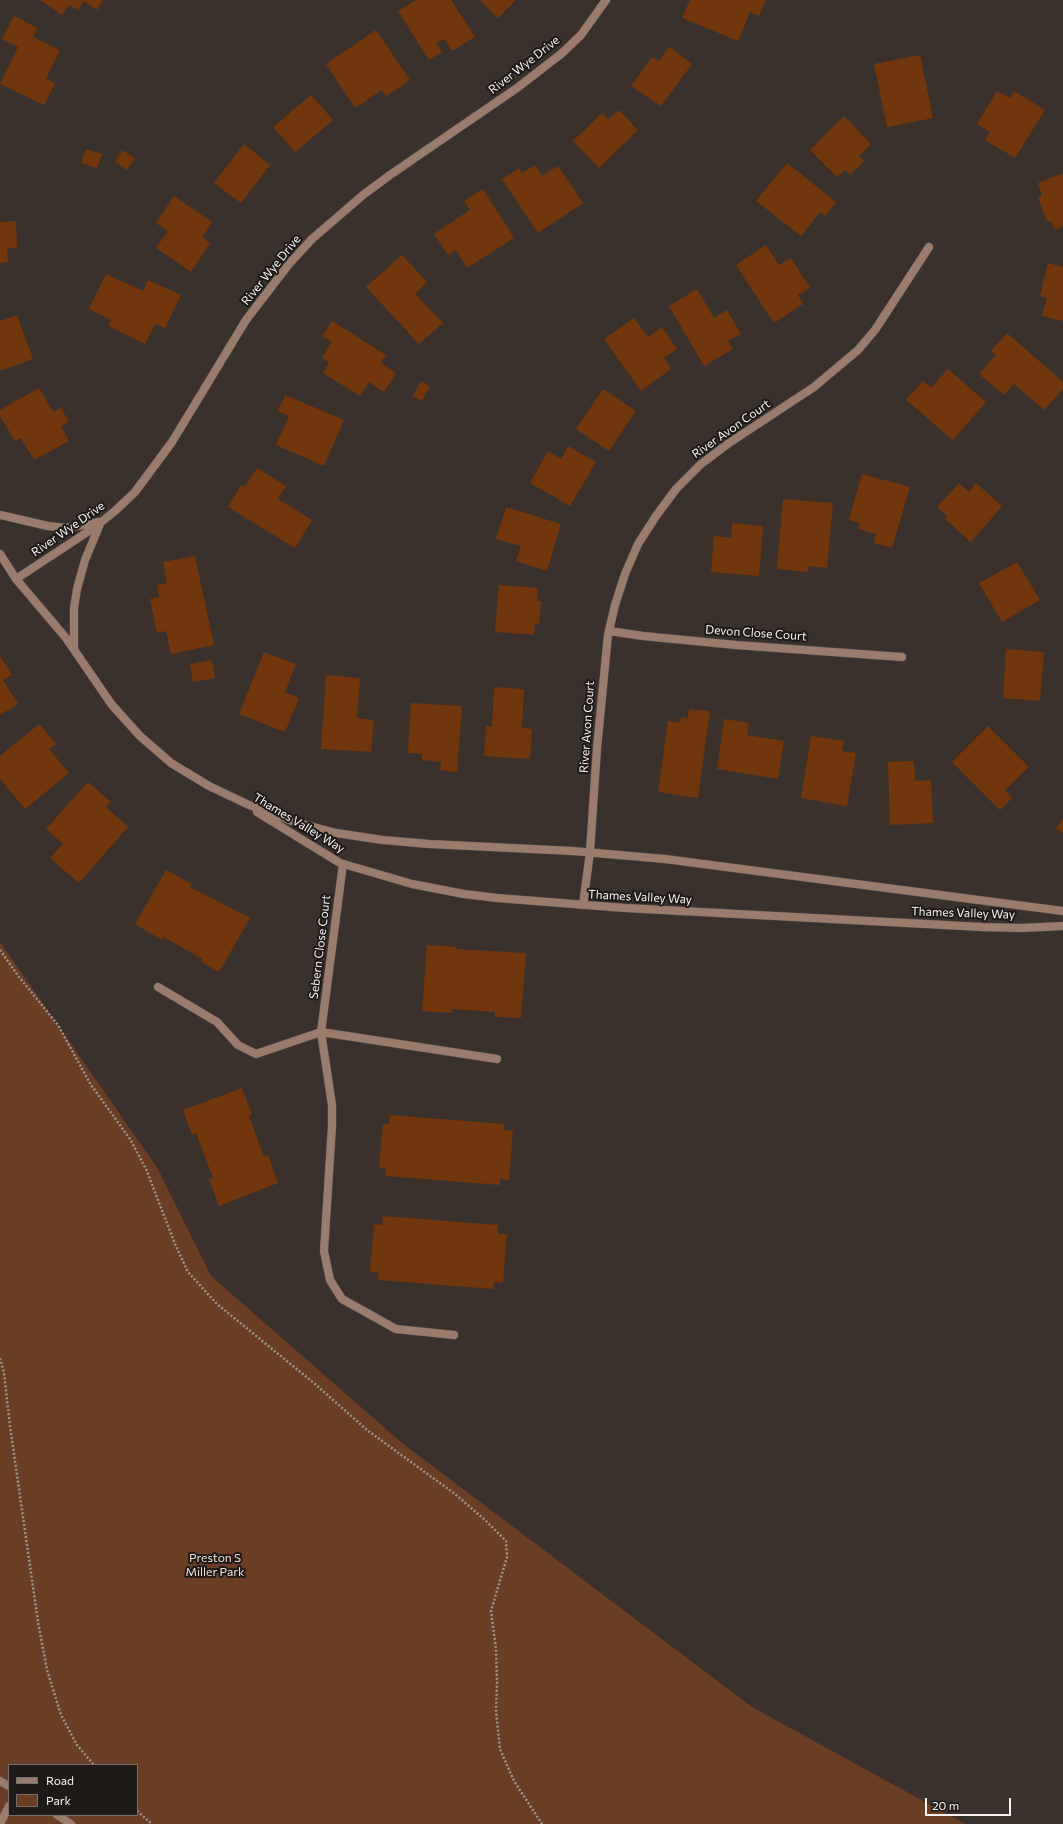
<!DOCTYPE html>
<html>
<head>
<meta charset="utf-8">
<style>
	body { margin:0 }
	#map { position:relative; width:1063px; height:1824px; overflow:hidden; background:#3a312d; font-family:Commissioner,sans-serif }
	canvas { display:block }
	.legend { position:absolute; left:8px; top:1764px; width:130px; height:52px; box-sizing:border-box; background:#1e1a18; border:1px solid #75706e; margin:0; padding:5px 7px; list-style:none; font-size:12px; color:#f7f2ef }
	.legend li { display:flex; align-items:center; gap:8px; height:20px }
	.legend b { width:20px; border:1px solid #75706e }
	.scale { position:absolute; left:925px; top:1798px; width:86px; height:18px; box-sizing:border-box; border:2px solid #f7f2ef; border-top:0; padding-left:5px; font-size:12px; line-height:14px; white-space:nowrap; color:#f7f2ef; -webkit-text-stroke:3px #1e1a18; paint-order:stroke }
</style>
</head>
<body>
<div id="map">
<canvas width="1063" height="1824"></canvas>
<ul class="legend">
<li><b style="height:5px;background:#997c6b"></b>Road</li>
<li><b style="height:11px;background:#6a3e24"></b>Park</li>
</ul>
<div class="scale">20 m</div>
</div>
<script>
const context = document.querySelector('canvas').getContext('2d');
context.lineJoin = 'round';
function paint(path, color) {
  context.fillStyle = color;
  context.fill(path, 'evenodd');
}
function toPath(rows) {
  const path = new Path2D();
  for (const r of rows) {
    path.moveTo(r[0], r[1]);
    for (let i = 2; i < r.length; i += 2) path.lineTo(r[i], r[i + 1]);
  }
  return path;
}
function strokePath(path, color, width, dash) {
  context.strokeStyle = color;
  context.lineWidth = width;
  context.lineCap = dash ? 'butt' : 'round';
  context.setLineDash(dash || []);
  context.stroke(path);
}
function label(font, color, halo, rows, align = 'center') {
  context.font = font + ' Commissioner,sans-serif';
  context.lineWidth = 4;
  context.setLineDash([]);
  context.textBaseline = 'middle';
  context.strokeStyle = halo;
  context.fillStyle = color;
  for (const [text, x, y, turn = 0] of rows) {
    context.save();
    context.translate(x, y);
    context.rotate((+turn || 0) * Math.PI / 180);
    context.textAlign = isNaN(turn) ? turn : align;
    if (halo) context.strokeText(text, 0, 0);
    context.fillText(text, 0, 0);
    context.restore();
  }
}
paint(toPath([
	[0,942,158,1169,211,1276,402,1443,752,1707,965,1824,0,1824],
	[9,1765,137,1765,137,1815,9,1815]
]), '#6a3e24');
paint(toPath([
	[40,0,103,0,97,10,84,1,78,10,69,5,62,15],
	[416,0,451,0,475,37,452,51,444,39,436,43,442,52,429,60,398,11],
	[480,0,516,0,498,18],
	[690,0,766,0,759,16,750,12,738,41,682,18],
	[14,16,37,28,33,37,60,50,46,79,55,83,44,105,0,84,18,47,2,39],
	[376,30,410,80,386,96,382,90,355,108,326,64],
	[669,47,692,64,661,106,631,86,652,57,659,61],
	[920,55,933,118,887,127,874,64],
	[997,91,1010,98,1014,91,1045,110,1015,158,985,140,990,132,977,124],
	[311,95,333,120,295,152,273,127],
	[619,110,638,130,599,168,573,141,602,113,608,119],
	[844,116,871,144,859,156,864,161,850,175,845,170,837,177,810,150],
	[244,144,270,165,241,203,214,183],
	[86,149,102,154,97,168,81,163],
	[122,150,135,158,127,170,115,162],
	[787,163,836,202,825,216,820,212,801,236,756,201],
	[535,165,542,176,558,166,583,203,538,233,502,179,519,168,522,173],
	[1063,173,1063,226,1055,230,1051,221,1047,222,1038,198,1042,196,1038,183],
	[483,189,514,238,467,268,456,250,448,255,434,234,470,210,464,201],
	[174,196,212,222,202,237,210,243,191,272,156,248,168,231,156,223],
	[16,221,17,248,7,248,8,262,0,263,0,222],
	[766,245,779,265,791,258,810,288,798,295,803,304,774,323,736,265],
	[402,255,427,282,415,294,443,323,419,344,366,287],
	[1048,263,1063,267,1063,321,1042,316,1047,298,1040,296],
	[106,274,143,291,148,280,181,295,165,328,155,324,145,344,108,326,111,320,89,309],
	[697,289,714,318,727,310,741,334,728,341,733,349,704,366,669,306],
	[17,315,33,359,0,371,0,321],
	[634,318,648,337,662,327,677,349,664,358,671,369,641,391,604,339],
	[332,321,386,355,381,363,396,373,384,392,369,382,360,396,323,373,329,362,322,358,332,342,322,336],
	[1007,333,1063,382,1063,389,1044,410,1014,384,1004,395,979,374,996,355,991,351],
	[948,369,986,402,953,440,906,400,923,381,931,388],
	[421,381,430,386,422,401,413,396],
	[39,388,53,412,61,408,69,422,61,426,69,441,34,460,21,438,15,441,0,416,0,410],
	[603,389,636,411,609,451,576,429],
	[285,395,344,420,324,466,276,445,289,416,278,411],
	[568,446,596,462,570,506,530,483,548,451,561,459],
	[257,468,286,486,278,499,312,520,295,548,228,507,241,485,245,487],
	[862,474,910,487,892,548,874,543,876,534,859,529,860,523,849,520],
	[959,483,969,492,976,483,1002,506,971,542,945,519,947,516,937,507],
	[783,499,833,503,827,568,809,566,808,572,777,569],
	[506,507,561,524,547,571,516,561,521,546,496,539],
	[732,523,763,526,759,576,711,572,714,536,731,538],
	[195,556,214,645,171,654,166,631,157,633,150,599,159,597,157,585,167,583,163,562],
	[1017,562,1040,600,1002,622,979,583],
	[499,585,538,588,537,601,541,601,539,624,535,623,534,635,495,632],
	[1006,649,1044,652,1040,701,1003,698],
	[264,652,296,664,285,692,299,698,285,732,239,714],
	[0,656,12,675,3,680,18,704,0,715],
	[212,660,215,678,193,682,190,664],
	[326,675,360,678,357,718,374,720,371,752,321,749],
	[494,687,524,689,522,728,532,729,530,759,484,756,486,726,492,727],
	[411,703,462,706,457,772,440,770,441,762,422,760,422,754,408,753],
	[689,709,710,711,698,798,658,792,668,721,680,723,681,717,688,718],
	[724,719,749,723,747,735,784,741,778,779,717,769],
	[39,724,56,744,49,749,69,773,25,809,0,779,0,756],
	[988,726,1029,767,1005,790,1012,798,1000,810,952,762],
	[811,736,844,741,842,751,856,753,847,806,801,798],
	[914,761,915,781,931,780,933,823,890,825,888,762],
	[88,782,111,802,106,807,128,827,79,883,50,858,63,844,46,829],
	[1063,819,1063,833,1056,828],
	[166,870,192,884,190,887,250,918,219,972,201,962,202,959,164,937,162,940,135,924],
	[427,945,456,947,456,949,526,953,521,1018,495,1017,495,1012,452,1009,451,1013,422,1011],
	[242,1088,252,1114,249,1116,264,1157,268,1155,278,1183,219,1206,209,1179,213,1178,196,1133,192,1135,183,1110],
	[390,1115,504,1124,504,1130,513,1131,509,1180,500,1179,500,1185,386,1176,386,1169,379,1168,383,1124,389,1124],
	[383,1216,498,1225,498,1234,507,1234,503,1283,494,1282,493,1289,378,1280,379,1273,370,1272,374,1224,382,1225]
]), '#71360c');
const service = toPath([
	[158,987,217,1022,238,1045,256,1054,321,1032,497,1059],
	[321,1032,332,1105,332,1126,324,1251,330,1280,342,1299,396,1329,454,1335],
	[0,1781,9,1786],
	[57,1815,71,1824],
	[0,1824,9,1806]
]);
const minor = toPath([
	[0,515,48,526,66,528,99,522],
	[0,554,16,579,66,638,112,705,140,736,171,763,209,786,249,805,292,821,336,833,383,840,429,844,573,851,665,859,1063,911],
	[16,579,95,527,115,511,135,492,172,442,246,320,289,264,312,239,363,195,390,175,517,88,561,54,581,35,606,0],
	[609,631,643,636,736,645,902,657],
	[74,649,74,608,77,589,85,560,100,524],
	[257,812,340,863,412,884,464,894,497,898,625,908,982,927,1021,928,1063,926],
	[583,905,590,852,597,748,608,635,615,605,625,574,638,544,656,516,676,489,701,464,729,443,814,387,858,350,875,330,929,247],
	[321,1032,343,864]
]);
strokePath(service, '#58504c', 9);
strokePath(minor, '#58504c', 9);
strokePath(toPath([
	[0,950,19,977,58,1025,91,1085,130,1139,146,1169,175,1244,188,1272,217,1304,315,1384,367,1430,455,1494,485,1520,506,1541,507,1557,491,1611,496,1649,497,1682,496,1712,500,1749,514,1781,542,1824],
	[0,1358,4,1373,10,1426,38,1622,47,1670,61,1715,77,1745,94,1765],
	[137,1811,152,1824]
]), '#9b9490', 2.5, [2, 2]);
strokePath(service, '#997c6b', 8);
strokePath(minor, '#997c6b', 8);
label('12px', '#f7f2ef', '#1e1a18', [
	["River Wye Drive",524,65,-38],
	["River Wye Drive",271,270,-51],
	["River Avon Court",731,429,-35],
	["River Wye Drive",68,529,-35],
	["Devon Close Court",756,633,4],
	["River Avon Court",587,727,-86],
	["Thames Valley Way",299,823,31],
	["Thames Valley Way",640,897,3],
	["Thames Valley Way",963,913,2],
	["Sebern Close Court",320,947,-83]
]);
label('12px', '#f3e0d6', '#1e1a18', [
	["Preston S",215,1558],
	["Miller Park",215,1572]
]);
</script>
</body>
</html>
